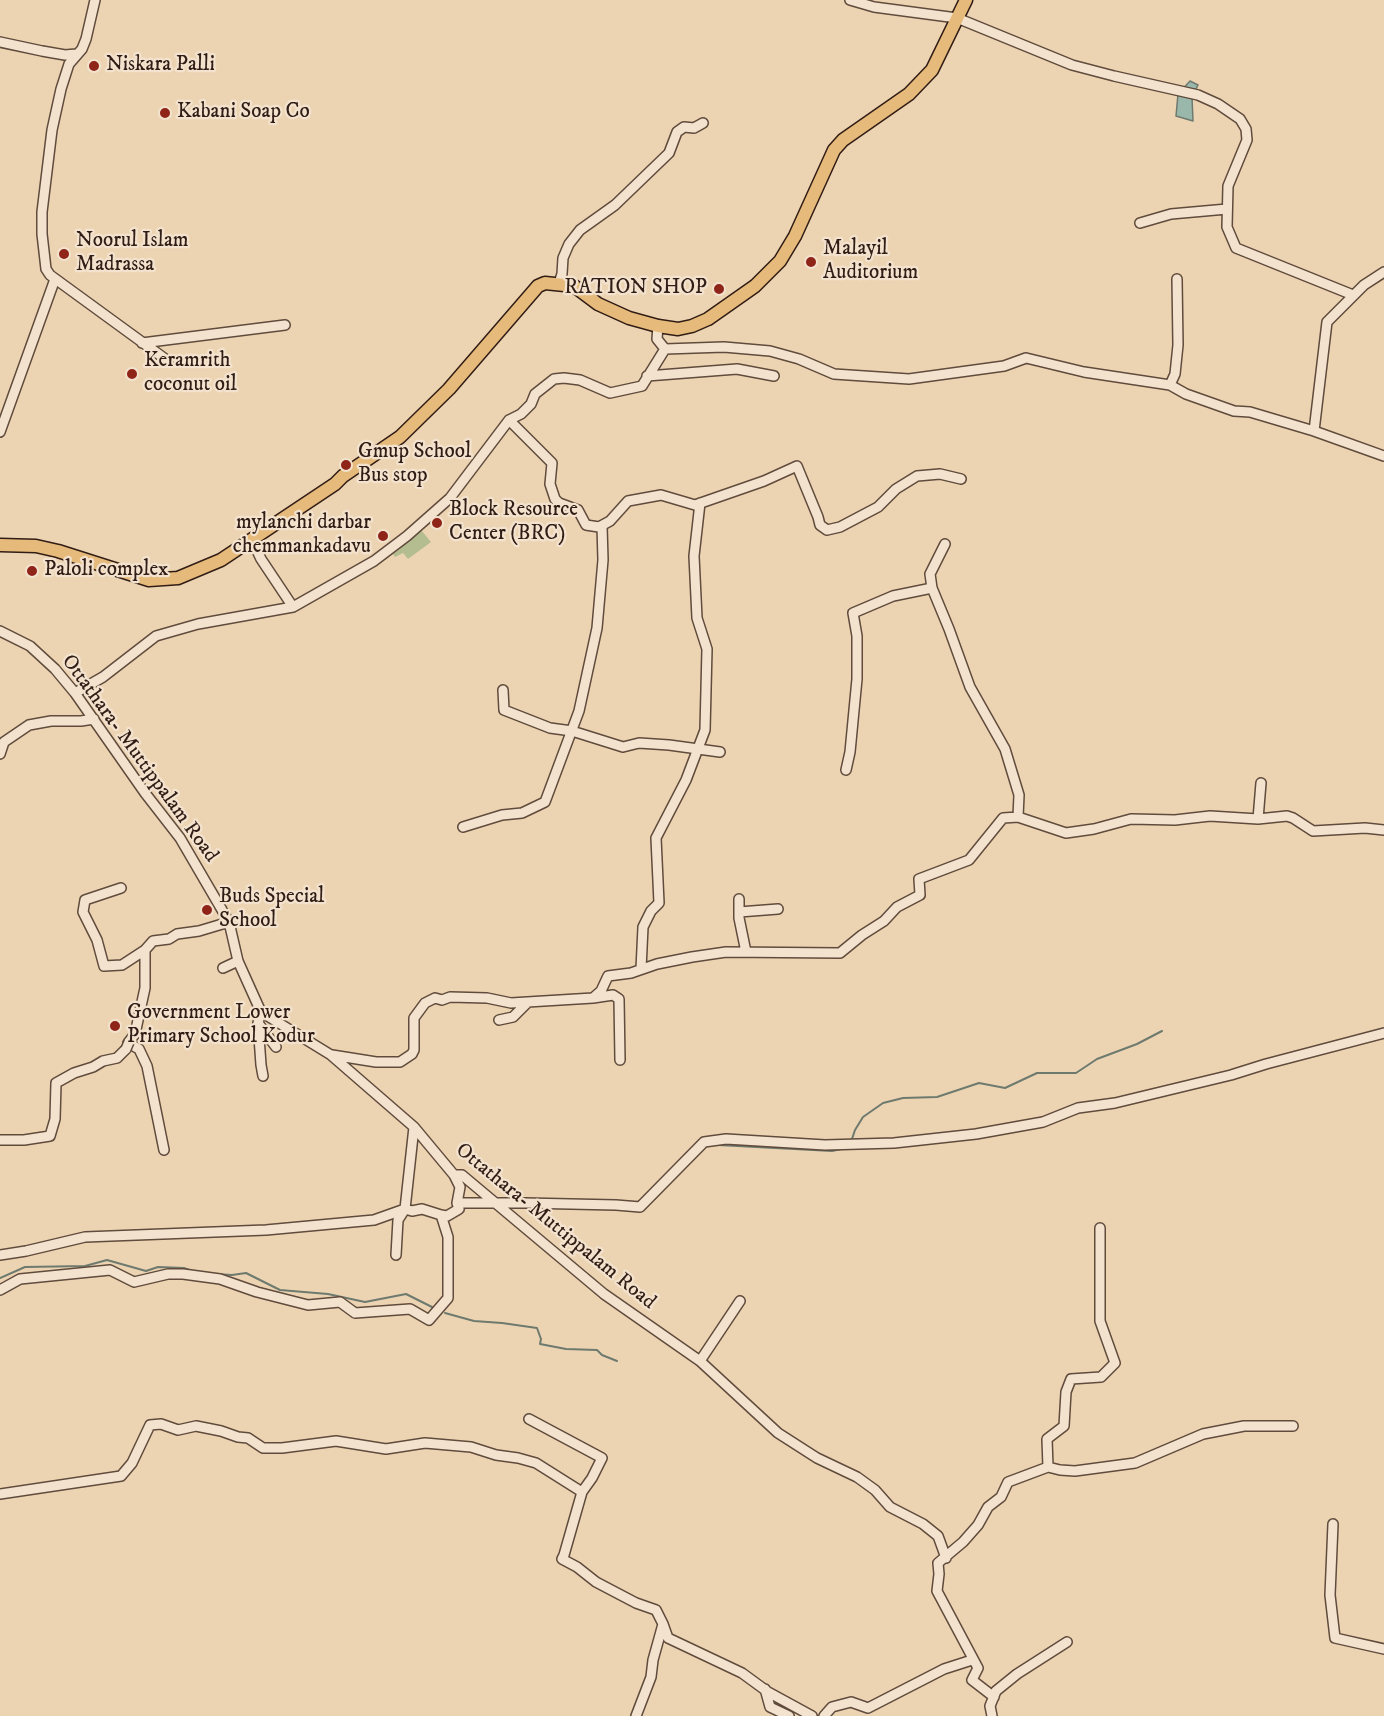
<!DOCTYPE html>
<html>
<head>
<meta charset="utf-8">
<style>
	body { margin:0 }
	canvas { display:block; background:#ecd4b3 }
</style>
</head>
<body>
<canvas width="1384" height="1716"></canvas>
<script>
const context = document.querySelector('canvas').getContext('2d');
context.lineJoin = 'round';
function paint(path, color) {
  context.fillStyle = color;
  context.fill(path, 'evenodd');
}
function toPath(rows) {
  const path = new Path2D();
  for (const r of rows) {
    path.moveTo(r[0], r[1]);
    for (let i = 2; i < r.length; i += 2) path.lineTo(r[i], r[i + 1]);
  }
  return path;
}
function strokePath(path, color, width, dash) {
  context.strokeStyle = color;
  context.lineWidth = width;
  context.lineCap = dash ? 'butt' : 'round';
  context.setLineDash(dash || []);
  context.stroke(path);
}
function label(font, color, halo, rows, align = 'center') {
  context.font = font + ' "IM FELL DW Pica",serif';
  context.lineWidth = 4.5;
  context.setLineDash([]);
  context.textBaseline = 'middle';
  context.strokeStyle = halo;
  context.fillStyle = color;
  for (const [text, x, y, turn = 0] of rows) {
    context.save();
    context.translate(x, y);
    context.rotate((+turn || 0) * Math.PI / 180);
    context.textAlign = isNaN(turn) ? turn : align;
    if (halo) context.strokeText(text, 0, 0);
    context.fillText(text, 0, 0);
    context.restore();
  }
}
paint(toPath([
	[421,530,431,542,408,559,403,553,395,557,393,554,400,549,399,547]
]), '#b3bd90');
const water = toPath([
	[1190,81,1198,85,1192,97,1193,121,1176,116,1178,94,1190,81]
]);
paint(water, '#99b8ab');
strokePath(water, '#6f7a6f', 1.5);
strokePath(toPath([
	[851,1142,855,1130,863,1117,883,1103,903,1098,937,1097,979,1083,1005,1088,1037,1073,1076,1073,1097,1059,1137,1044,1162,1031],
	[718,1145,832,1151,846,1148],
	[215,1274,232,1275,246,1273,280,1290,328,1294,365,1302,406,1294,432,1307],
	[0,1278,25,1267,85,1266,107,1260,146,1271,158,1267,184,1268,192,1271],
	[445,1313,474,1321,502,1323,537,1328,541,1339,540,1344,566,1349,597,1350,602,1355,617,1361]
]), '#6f7a6f', 2);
const minor = toPath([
	[95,0,86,39,82,49,69,64,61,89,52,130,42,212,42,234,46,269,50,275,168,361],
	[850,0,874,7,957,18,1072,65,1114,76,1198,95,1218,104,1240,119,1246,129,1247,140,1228,186,1227,227,1236,248,1353,295],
	[0,42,42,51,65,55,76,54],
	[1140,223,1171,214,1227,209],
	[559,283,562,274,563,258,569,244,580,230,615,205,669,153,677,132,684,127,694,128,703,123],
	[658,326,657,339,665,349],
	[142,343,285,325],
	[665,349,724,347,770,351,799,359,834,374,909,379,1004,366,1026,358,1084,372,1170,385,1186,394,1234,411,1250,412,1314,431,1384,456],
	[647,376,737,369,774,376],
	[1170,385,1175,374,1178,345,1177,279],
	[509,420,552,463,550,484,555,499,559,503,578,510,586,525,599,527,610,521,628,501,661,495,695,505,764,481,797,466,818,517,820,525,827,530,840,527,878,507,896,489,917,476,940,474,961,479],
	[509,420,521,414,531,404,535,394,554,379,564,378,580,380,610,393,642,386,665,349],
	[1314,431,1327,322,1364,285,1384,272],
	[0,432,55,279],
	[252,540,261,559,293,607],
	[932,588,949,629,970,687,1005,749,1019,795,1018,817],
	[0,631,30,646,55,669,75,693,145,793,180,838,229,922,238,961,261,1012,331,1055,414,1127,454,1175,462,1175,604,1294,700,1361,778,1433,817,1458,857,1477,875,1490,890,1507,923,1524,938,1536,946,1558],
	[503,690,504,710,550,728,572,731,623,747,639,743,669,745,720,752],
	[75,693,103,677,156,636,198,624,293,607,374,561,407,536,450,498,509,420],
	[0,754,4,742,29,725,51,721,81,721,94,719],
	[846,770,850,752,857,679,857,636,853,613,893,596,932,588,930,574,945,544],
	[1258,819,1261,783],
	[463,827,502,815,522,813,545,802,579,711,597,628,603,560,602,526],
	[121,888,85,900,83,912,97,940,104,966,122,965,145,950,153,941,169,939,177,934,199,931,229,922],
	[739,899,739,918,746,952],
	[739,912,778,909],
	[145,950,145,988,135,1034,128,1043,139,1049,147,1066,164,1150],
	[223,968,238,961],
	[641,969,643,927,651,911,659,903,656,838,686,780,705,730,707,649,697,618,694,556,700,503],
	[593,998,613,995,619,999,620,1060],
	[261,1012,258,1023,261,1065,263,1076],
	[499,1020,513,1017,528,1002],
	[258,1023,276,1047],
	[332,1055,376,1062,400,1062,412,1054,414,1050,414,1018,425,1003,435,998,442,1000,450,997,487,998,511,1003,593,998,601,991,608,976,631,973,657,964,692,957,726,952,840,953,862,935,884,921,897,907,920,895,919,879,969,860,1003,818,1018,817,1066,833,1094,829,1131,819,1175,820,1210,816,1258,819,1287,816,1293,818,1313,831,1365,828,1384,830],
	[0,1140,24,1140,50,1136,55,1119,56,1083,74,1073,93,1067,103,1061,117,1058,126,1049],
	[457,1203,525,1203,616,1205,640,1207,704,1142,726,1139,825,1145,894,1143,976,1134,1043,1122,1078,1108,1115,1103,1231,1075,1266,1064,1384,1033],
	[441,1215,447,1216,459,1209,457,1203,460,1187,454,1175],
	[0,1255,26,1251,85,1237,266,1230,374,1220,405,1209,398,1220,396,1255],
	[0,1290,20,1279,110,1270,134,1282,168,1274,183,1274,220,1279,257,1292,308,1305,340,1302,355,1313,410,1309,429,1320,448,1298,448,1237,441,1215,422,1209,412,1211,405,1209,414,1127],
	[700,1361,740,1301],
	[529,1419,602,1458,592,1478,582,1492],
	[1048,1467,1047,1439,1064,1426,1066,1392,1071,1379,1101,1377,1115,1363,1100,1321,1100,1228],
	[0,1494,121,1476,132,1463,150,1425,161,1424,178,1430,196,1426,221,1431,238,1437,248,1438,263,1448,282,1448,336,1441,386,1449,425,1443,471,1447,496,1455,518,1458,536,1463,582,1492,564,1555,562,1559,577,1567,596,1582,636,1603,656,1610,663,1624,668,1638,742,1673,768,1692,812,1716],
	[1333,1524,1330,1595,1335,1638,1384,1649],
	[765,1689,770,1707,789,1716],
	[994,1697,972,1680,978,1668,937,1591,939,1574,938,1563,963,1542,978,1525,988,1507,1001,1497,1008,1482,1048,1467,1060,1470,1075,1471,1135,1463,1203,1434,1244,1426,1293,1426],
	[636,1716,651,1677,653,1660,663,1624],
	[824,1716,832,1707,851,1702,868,1708,944,1669,972,1660],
	[992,1716,990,1706,996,1691,1017,1674,1067,1642]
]);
const major = toPath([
	[0,545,36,546,58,551,149,580,178,578,221,560,335,484,343,476,400,437,449,389,538,286,545,283,574,286,598,304,629,318,658,326,678,329,692,326,708,319,755,286,780,261,795,236,834,150,843,140,909,94,932,70,966,0]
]);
strokePath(minor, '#604b3c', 12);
strokePath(major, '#311d15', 15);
strokePath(minor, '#f3e3ce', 9);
strokePath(major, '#e6ba7a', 12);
const minorBridge = toPath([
	[126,1049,129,1042]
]);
strokePath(minorBridge, '#604b3c', 12, []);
strokePath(minorBridge, '#f3e3ce', 9);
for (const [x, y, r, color] of [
	[94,66,6,"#8f2418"],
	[165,113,6,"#8f2418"],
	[64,254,6,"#8f2418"],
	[811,262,6,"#8f2418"],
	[719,289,6,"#8f2418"],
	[132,374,6,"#8f2418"],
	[346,465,6,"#8f2418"],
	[437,523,6,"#8f2418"],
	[383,536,6,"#8f2418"],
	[32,571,6,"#8f2418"],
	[207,910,6,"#8f2418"],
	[115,1026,6,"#8f2418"]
]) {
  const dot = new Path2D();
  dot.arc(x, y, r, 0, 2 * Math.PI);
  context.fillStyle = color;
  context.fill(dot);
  strokePath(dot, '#f3e3ce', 2);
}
label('21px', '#311d15', '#f3e3ce', [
	["Niskara Palli",106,66],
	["Kabani Soap Co",177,113],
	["Noorul Islam",76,242],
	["Madrassa",76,266],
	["Malayil",823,250],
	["Auditorium",823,274],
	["RATION SHOP",707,289,"right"],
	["Keramrith",144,362],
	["coconut oil",144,386],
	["Gmup School",358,453],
	["Bus stop",358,477],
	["Block Resource",449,511],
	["Center (BRC)",449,535],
	["mylanchi darbar",371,524,"right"],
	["chemmankadavu",371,548,"right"],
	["Paloli complex",44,571],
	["Buds Special",219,898],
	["School",219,922],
	["Government Lower",127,1014],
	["Primary School Kodur",127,1038]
], 'left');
label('21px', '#311d15', '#f3e3ce', [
	["Ottathara- Muttippalam Road",139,759,54],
	["Ottathara- Muttippalam Road",555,1227,39]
]);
</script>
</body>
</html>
